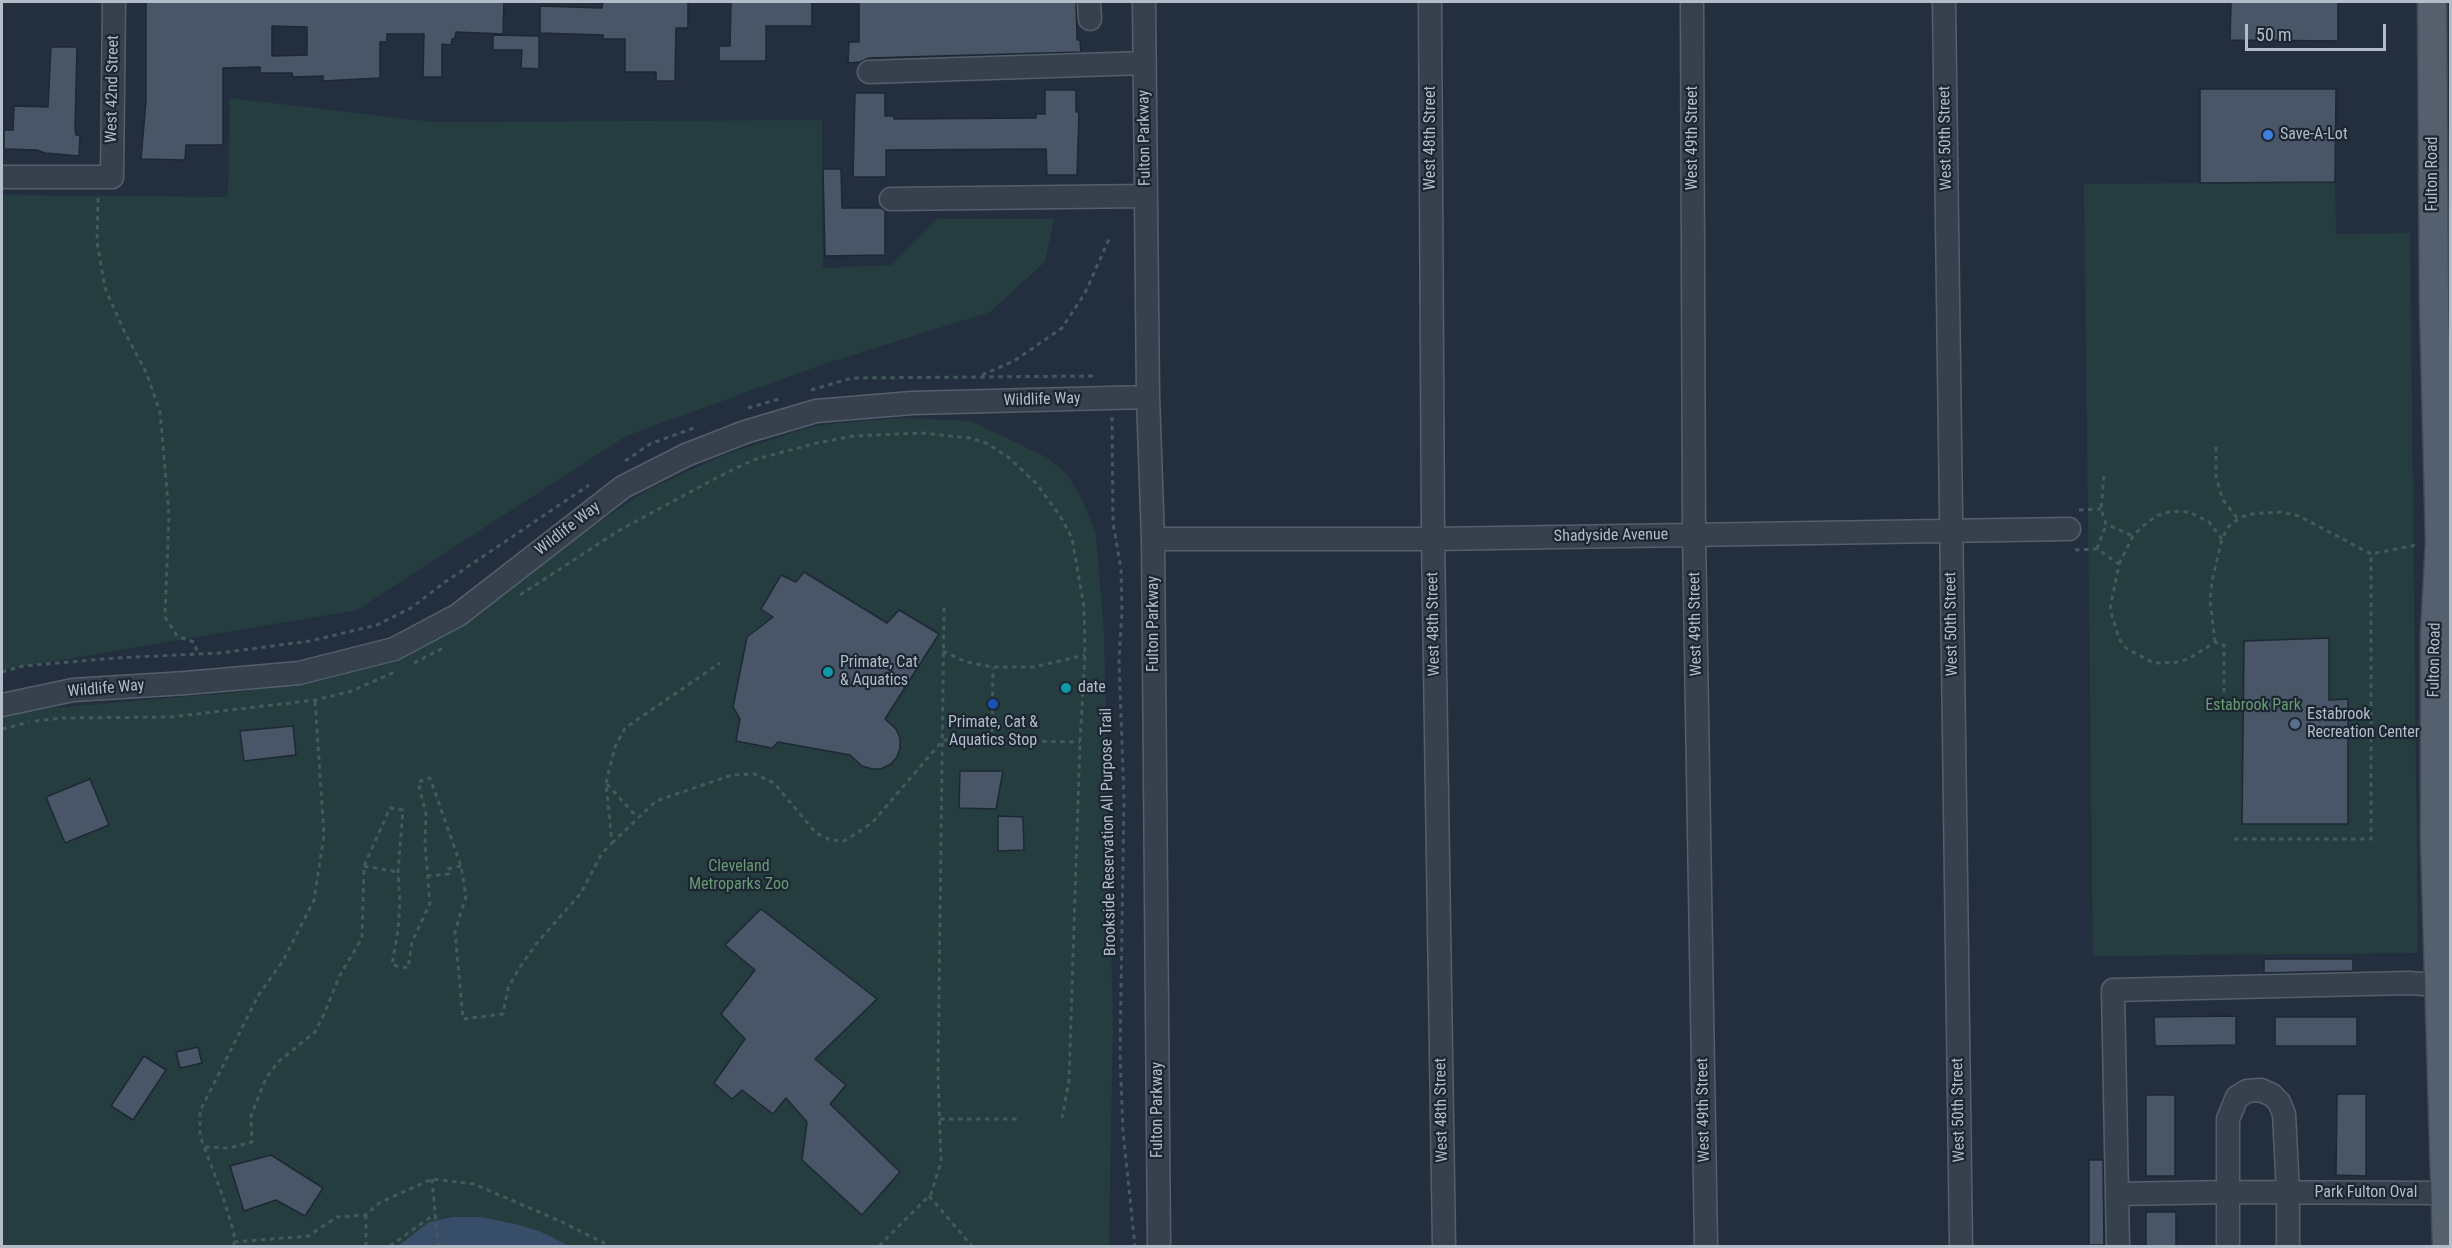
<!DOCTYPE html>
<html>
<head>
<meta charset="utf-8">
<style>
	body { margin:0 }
	#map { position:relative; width:2452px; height:1248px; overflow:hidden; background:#232f3e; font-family:"Roboto Condensed",sans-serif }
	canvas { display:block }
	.frame { position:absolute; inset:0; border:3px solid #b3bcc9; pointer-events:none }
	.scale { position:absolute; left:2245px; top:24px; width:141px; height:27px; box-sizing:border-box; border:3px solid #b3bcc9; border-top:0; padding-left:8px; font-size:18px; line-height:21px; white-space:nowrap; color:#b3bcc9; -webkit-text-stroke:4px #1c2633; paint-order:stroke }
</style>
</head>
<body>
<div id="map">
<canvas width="2452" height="1248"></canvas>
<div class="frame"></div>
<div class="scale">50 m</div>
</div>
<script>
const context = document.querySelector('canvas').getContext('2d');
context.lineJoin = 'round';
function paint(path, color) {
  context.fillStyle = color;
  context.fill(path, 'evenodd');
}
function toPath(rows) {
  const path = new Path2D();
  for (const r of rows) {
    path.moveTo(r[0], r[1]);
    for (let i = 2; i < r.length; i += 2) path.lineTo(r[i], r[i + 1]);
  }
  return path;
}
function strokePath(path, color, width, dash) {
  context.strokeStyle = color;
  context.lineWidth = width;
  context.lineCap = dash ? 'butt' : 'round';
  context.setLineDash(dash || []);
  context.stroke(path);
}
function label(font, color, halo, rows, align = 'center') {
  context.font = font + ' "Roboto Condensed",sans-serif';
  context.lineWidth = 4.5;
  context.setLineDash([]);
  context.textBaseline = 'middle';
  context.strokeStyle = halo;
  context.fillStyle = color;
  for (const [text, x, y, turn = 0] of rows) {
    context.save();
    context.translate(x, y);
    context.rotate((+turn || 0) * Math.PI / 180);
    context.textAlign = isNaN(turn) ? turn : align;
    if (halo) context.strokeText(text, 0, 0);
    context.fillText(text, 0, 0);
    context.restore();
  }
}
paint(toPath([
	[230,98,433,122,822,120,823,268,892,265,938,219,1054,219,1045,262,990,312,824,364,626,436,357,610,2,670,2,195,228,197],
	[2335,182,2336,234,2410,233,2418,953,2093,956,2084,184],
	[902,418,971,421,1046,457,1068,475,1084,504,1096,535,1104,633,1113,1023,1109,1246,2,1246,2,716,52,708,238,692,301,683,364,669,393,658,649,489,724,455,811,427,838,423]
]), '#253d3f');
paint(toPath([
	[453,1217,481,1217,515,1224,539,1231,569,1246,398,1246,429,1222]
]), '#384d68');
const building = toPath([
	[146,2,504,2,503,34,456,32,455,38,452,39,451,45,442,44,442,77,423,77,424,34,387,34,387,42,380,42,380,78,323,81,323,76,293,77,292,73,260,73,260,67,223,68,223,145,186,145,185,160,141,159,146,101,146,2],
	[272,26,307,27,307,55,272,56,272,26],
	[603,2,688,2,688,28,676,28,675,81,656,81,656,72,625,72,625,39,603,39,603,35,540,33,540,6,602,8,603,2],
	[731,2,812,2,812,26,766,26,766,61,719,61,719,46,730,46,731,2],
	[859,2,1076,2,1077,40,1080,40,1081,52,869,58,860,62,848,63,849,42,859,42,859,2],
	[2231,2,2338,2,2338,41,2230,40,2231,2],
	[493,35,539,36,539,69,521,68,522,50,493,50,493,35],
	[51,47,77,47,75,128,76,135,80,135,79,156,45,153,37,150,4,149,4,130,13,130,14,106,48,107,51,47],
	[2200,89,2336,89,2335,182,2200,183,2200,89],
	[1045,90,1076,90,1076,112,1079,112,1077,175,1047,175,1046,149,886,150,886,177,853,177,855,93,885,93,885,116,894,116,894,119,1036,118,1036,114,1045,114,1045,90],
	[823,169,841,169,842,208,881,208,885,211,885,255,825,256,823,169],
	[804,572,887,623,899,610,939,634,885,719,896,729,900,738,900,748,897,757,891,764,881,769,872,769,862,766,850,755,778,742,772,748,736,741,740,719,733,707,747,637,773,617,761,609,781,575,796,582,804,572],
	[2329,638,2329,700,2348,699,2348,824,2242,824,2244,641,2329,638],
	[293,726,296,755,244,761,240,731,293,726],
	[960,771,1003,771,996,809,959,808,960,771],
	[90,779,109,825,65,843,46,797,90,779],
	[998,816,1023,817,1024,850,998,851,998,816],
	[761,909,877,999,815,1059,846,1085,830,1104,900,1172,862,1215,802,1160,807,1122,786,1098,773,1114,742,1090,732,1099,714,1083,745,1039,721,1014,755,970,725,945,761,909],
	[2264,959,2353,959,2353,971,2264,973,2264,959],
	[2236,1016,2236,1045,2155,1046,2154,1017,2236,1016],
	[2275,1017,2357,1017,2357,1046,2275,1046,2275,1017],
	[198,1047,202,1063,180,1068,176,1052,198,1047],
	[144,1056,166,1070,133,1120,111,1106,144,1056],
	[2337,1094,2366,1094,2366,1176,2336,1175,2337,1094],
	[2146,1095,2175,1095,2175,1176,2146,1176,2146,1095],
	[271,1155,323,1188,305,1216,276,1200,244,1211,230,1166,271,1155],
	[2089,1160,2103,1160,2104,1245,2089,1245,2089,1160],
	[2146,1212,2176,1212,2176,1246,2146,1246,2146,1212]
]);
paint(building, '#495667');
strokePath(building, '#1e2835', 1.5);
const minor = toPath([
	[1089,2,1090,19],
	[1144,2,1148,397,1153,539,1159,1246],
	[1430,2,1433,539,1444,1246],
	[1692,2,1694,534,1706,1246],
	[1944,2,1961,1246],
	[869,72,1144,63],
	[2,177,112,177,114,2],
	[891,199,1146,196],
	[1153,539,1433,539,2069,529],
	[2,705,73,690,186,683,299,673,394,649,458,615,623,487,686,455,745,432,816,411,912,403,1148,397],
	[2118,1194,2227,1192,2445,1193],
	[2118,1246,2113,990,2408,983,2440,985],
	[2228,1246,2228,1119,2237,1097,2247,1091,2261,1090,2272,1095,2279,1102,2284,1114,2288,1192,2288,1246]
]);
const major = toPath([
	[2432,2,2434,307,2440,542,2435,634,2435,840,2447,1246]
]);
strokePath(minor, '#555f6c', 25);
strokePath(major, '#404a57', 31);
strokePath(toPath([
	[98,198,97,242,105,288,125,333,146,372,160,412,169,514,165,617,177,636,194,642,198,654],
	[982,375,1014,361,1062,328,1085,293,1109,239],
	[811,390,852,378,1097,376],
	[748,408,779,399],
	[1112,417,1113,523,1121,569,1122,611,1119,660,1124,800,1120,1054,1123,1132,1135,1246],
	[2216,447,2216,477,2223,500,2238,519],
	[625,461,650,444,694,428],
	[2104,476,2101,509,2106,524,2133,536],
	[2079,510,2101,509],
	[2097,549,2106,525],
	[2075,550,2097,549,2119,564,2110,609,2119,639,2127,649,2154,663,2179,662,2190,658,2215,642,2224,645,2224,705],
	[2119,564,2133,536,2142,527,2156,516,2172,511,2189,512,2209,522,2222,539],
	[520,595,618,531,718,477,753,460,817,443,853,436,922,433,970,438,986,443,1008,457,1036,483,1060,516,1072,538,1084,607,1085,655,1080,742,1069,1081,1062,1118],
	[2215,642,2210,600,2212,581,2222,539,2229,526,2238,519,2249,514,2281,512,2299,516,2371,554,2416,545],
	[943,651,966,662,993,667,1034,667,1085,655],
	[414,663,445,647],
	[2,672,23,666,115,658,220,653,310,641,377,625,411,608,445,582,589,485],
	[35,721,62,718,171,717,315,700,352,691,397,671],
	[2,729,29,722],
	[992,741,993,668],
	[607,784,637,817],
	[2234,839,2371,839,2371,554],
	[612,843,656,801,732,775,755,774,774,783,816,833,830,840,844,841,872,823,943,740,1080,742],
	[364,866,398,872],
	[427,876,449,874,448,869,461,866],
	[940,1119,1019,1119],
	[205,1147,229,1148,252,1142,251,1116,266,1078,278,1062,315,1032,324,1014,340,975,362,938,364,866,390,808,403,810,398,872,400,902,398,930,392,965,408,968,412,942,430,903,425,844,426,814,418,782,430,778,461,866,466,896,455,932,463,1019,503,1014,508,988,520,967,536,944,581,893,602,853,612,843,606,783,615,747,625,728,720,663],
	[432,1179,438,1246],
	[929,1196,972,1246],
	[366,1215,366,1246],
	[234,1242,308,1236,337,1217,366,1215,379,1203,432,1179,474,1184,562,1222,610,1246],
	[234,1246,234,1233,222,1194,200,1136,200,1111,258,996,283,961,314,900,324,835,315,700],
	[390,1246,435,1214],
	[879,1246,931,1194,941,1162,938,1075,944,607]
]), '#435a5c', 3, [4.5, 4.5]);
strokePath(minor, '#37414e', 22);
strokePath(major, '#55606e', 28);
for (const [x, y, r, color] of [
	[2268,135,6,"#3f7fe0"],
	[828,672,6,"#0f9aa8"],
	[1066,688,6,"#0f9aa8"],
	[993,704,6,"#1a4fb4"],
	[2295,724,6,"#5c6f8a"]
]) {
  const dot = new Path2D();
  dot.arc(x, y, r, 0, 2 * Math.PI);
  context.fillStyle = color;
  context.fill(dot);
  strokePath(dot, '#1c2633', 2);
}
label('16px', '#b3bcc9', '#1c2633', [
	["West 42nd Street",113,89,-89],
	["Fulton Parkway",1145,138,-91],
	["West 48th Street",1431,138,-90],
	["West 49th Street",1693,138,-90],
	["West 50th Street",1946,138,-91],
	["Fulton Road",2433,174,-90],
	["Wildlife Way",1042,400,-2],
	["Wildlife Way",568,529,-38],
	["Shadyside Avenue",1611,536,-1],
	["Fulton Parkway",1154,624,-90],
	["West 48th Street",1434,624,-91],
	["West 49th Street",1696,624,-91],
	["West 50th Street",1952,624,-91],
	["Fulton Road",2435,660,-89],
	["Wildlife Way",106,689,-5],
	["Brookside Reservation All Purpose Trail",1109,832,-91],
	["Fulton Parkway",1158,1110,-90],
	["West 48th Street",1442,1110,-91],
	["West 49th Street",1704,1110,-91],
	["West 50th Street",1959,1110,-91],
	["Park Fulton Oval",2366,1193]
]);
label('16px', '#b3bcc9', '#1c2633', [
	["Save-A-Lot",2280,135],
	["Primate, Cat",840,663],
	["& Aquatics",840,681],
	["date",1078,688],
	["Estabrook",2307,715],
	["Recreation Center",2307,733],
	["Primate, Cat &",993,723,"center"],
	["Aquatics Stop",993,741,"center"]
], 'left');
label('16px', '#699b73', '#1c2633', [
	["Estabrook Park",2253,706],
	["Cleveland",739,867],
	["Metroparks Zoo",739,885]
]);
</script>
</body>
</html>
